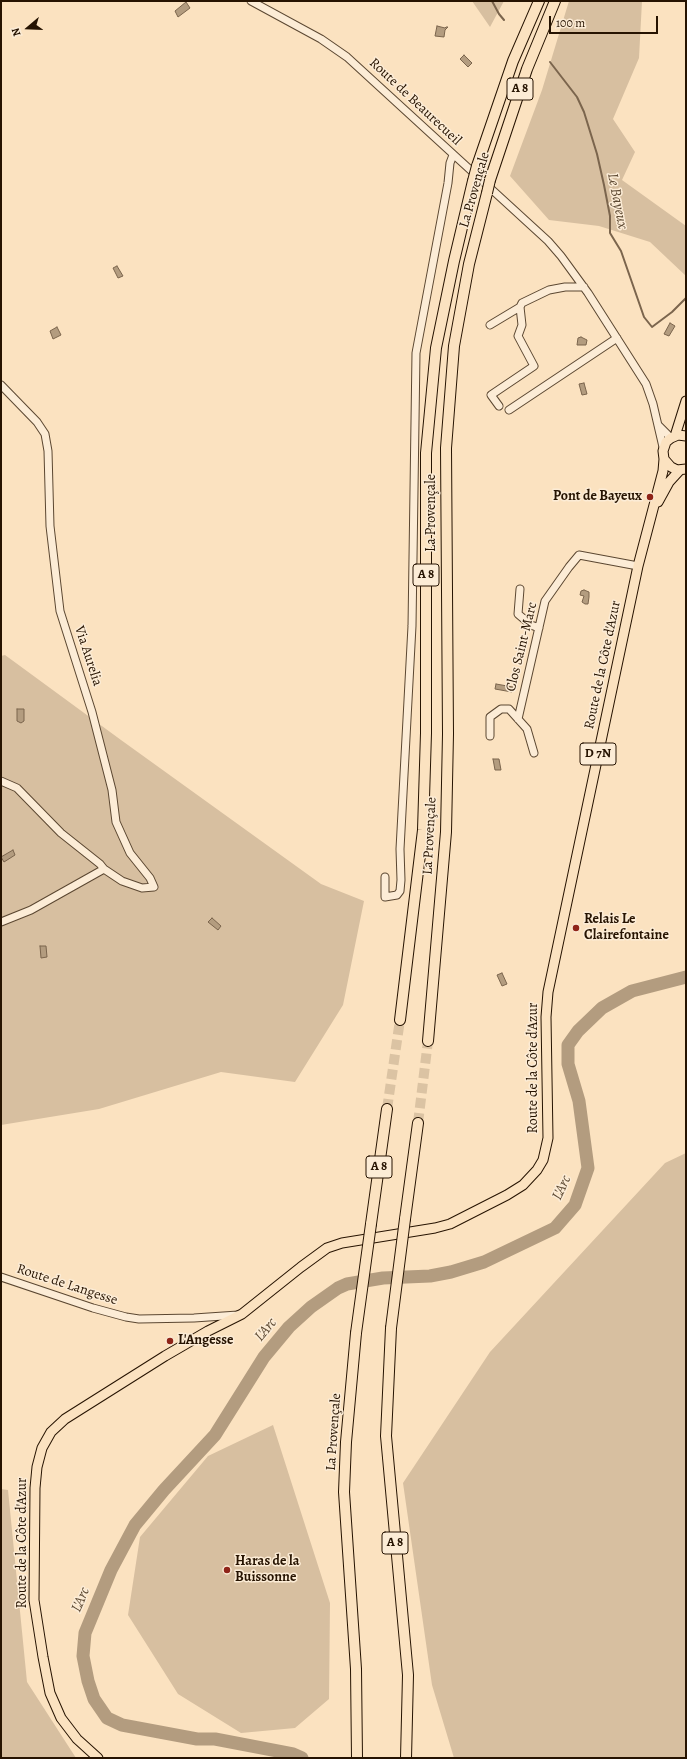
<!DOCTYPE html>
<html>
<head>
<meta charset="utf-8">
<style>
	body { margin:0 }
	#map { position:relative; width:687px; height:1759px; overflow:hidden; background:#fbe2c0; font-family:Alegreya,serif }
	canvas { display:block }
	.frame { position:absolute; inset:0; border:2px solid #261301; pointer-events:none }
	.north { position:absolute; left:8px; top:8px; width:40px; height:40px; -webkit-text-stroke:3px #fcecd6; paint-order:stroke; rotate:251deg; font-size:11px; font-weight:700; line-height:16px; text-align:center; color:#261301 }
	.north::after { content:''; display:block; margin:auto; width:14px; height:18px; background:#261301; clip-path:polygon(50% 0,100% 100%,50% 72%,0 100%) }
	.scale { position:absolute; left:549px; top:16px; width:109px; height:18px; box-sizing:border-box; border:2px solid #261301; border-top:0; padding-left:5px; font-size:12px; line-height:14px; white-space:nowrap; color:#261301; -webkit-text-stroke:3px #fcecd6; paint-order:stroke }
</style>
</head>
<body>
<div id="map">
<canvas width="687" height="1759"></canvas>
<div class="frame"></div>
<div class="north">N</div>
<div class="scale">100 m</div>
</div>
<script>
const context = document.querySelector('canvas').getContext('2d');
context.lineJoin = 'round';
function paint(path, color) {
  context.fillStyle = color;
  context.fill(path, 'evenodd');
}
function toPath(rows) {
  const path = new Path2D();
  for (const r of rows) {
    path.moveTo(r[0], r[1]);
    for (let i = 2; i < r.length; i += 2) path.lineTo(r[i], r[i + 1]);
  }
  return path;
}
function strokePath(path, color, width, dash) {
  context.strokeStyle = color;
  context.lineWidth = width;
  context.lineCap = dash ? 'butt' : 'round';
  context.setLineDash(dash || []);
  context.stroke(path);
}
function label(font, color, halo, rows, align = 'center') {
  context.font = font + ' Alegreya,serif';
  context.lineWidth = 3;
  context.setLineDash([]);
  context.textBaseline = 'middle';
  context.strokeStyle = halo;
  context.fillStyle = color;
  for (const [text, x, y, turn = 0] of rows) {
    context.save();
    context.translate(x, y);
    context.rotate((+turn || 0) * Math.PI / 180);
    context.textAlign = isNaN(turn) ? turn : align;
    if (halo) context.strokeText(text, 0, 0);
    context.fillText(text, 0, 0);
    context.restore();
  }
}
paint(toPath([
	[472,1,504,1,490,27],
	[569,1,642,1,639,58,613,119,635,152,622,180,686,226,686,276,650,242,599,226,549,220,510,176,542,90],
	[5,655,121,740,321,884,364,901,343,1005,295,1082,221,1072,99,1109,1,1125,1,656],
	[686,1153,686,1758,454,1758,432,1685,403,1483,490,1352,665,1163],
	[273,1425,330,1603,329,1699,295,1728,241,1733,178,1694,128,1615,140,1537,208,1456],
	[1,1489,8,1490,27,1682,76,1758,1,1758]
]), '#d7bfa0');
const water = toPath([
	[186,2,190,8,178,17,175,11,186,2],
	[437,26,445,28,446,27,448,27,445,30,444,37,435,36,437,26],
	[464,55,472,63,468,67,460,59,464,55],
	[117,266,123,276,118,278,113,268,117,266],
	[670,323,675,326,669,336,664,334,670,323],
	[57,327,61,335,53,339,50,331,57,327],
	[581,337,587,340,586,345,577,345,578,338,581,337],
	[584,383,587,394,582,395,579,384,584,383],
	[584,590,589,592,589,597,588,604,585,604,582,602,584,596,580,595,581,591,584,590],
	[496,684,513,687,512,692,495,689,496,684],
	[17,709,24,709,24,721,21,723,17,721,17,709],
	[493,759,499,759,501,770,495,770,493,759],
	[13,850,15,855,4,862,1,857,13,850],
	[212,918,221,926,218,930,208,922,212,918],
	[40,946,46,946,47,957,41,958,40,946],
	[502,973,507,984,502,986,497,975,502,973]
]);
paint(water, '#b39c7f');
strokePath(water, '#7b654d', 1);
strokePath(toPath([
	[492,1,499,14,504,20],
	[550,62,577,97,584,112,597,154,604,185,610,216,610,233,621,251,644,317,652,327,672,312,686,298]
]), '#7b654d', 2);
strokePath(toPath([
	[302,1758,293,1754,215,1739,197,1739,122,1725,107,1718,94,1699,88,1681,83,1656,85,1633,111,1570,135,1525,164,1490,215,1435,264,1357,289,1327,311,1307,338,1288,347,1284,383,1278,430,1276,451,1272,484,1262,555,1228,575,1205,588,1168,579,1101,568,1064,568,1045,578,1031,602,1008,632,991,686,977]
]), '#b39c7f', 13);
strokePath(toPath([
	[387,1109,400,1020],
	[418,1123,428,1041]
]), '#dbc3a3', 10, [10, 5]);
const minor = toPath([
	[251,1,321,39,347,57,548,241,561,256,588,293,646,384,653,404,663,447],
	[490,325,520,307],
	[1,385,37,422,45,434,48,451,50,526,60,611,92,712,112,790,116,822,130,853,150,878,154,887,142,888,122,881,104,869,100,864,61,833,17,788,1,781],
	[499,406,491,395,534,366,518,336,522,325,520,307,522,303,549,290,565,287,584,287],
	[509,410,617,338],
	[658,425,671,438],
	[520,589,518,614,531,625,539,628],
	[518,719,545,601,569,567,579,555,638,566],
	[490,736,490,717,501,709,509,709,527,729,534,753],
	[385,877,385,897,397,895,400,891,401,880,400,849,412,626,416,353,448,183,450,163,453,155],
	[1,922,31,910,104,869],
	[1,1277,93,1308,126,1317,139,1319,194,1318,238,1315]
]);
const major = toPath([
	[675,436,686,401],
	[686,436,678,435,671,438,666,442,663,451,664,459,671,467,677,470,686,469],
	[658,502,669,482,680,470],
	[98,1758,77,1739,61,1718,50,1693,43,1657,34,1600,35,1488,37,1467,42,1448,51,1432,65,1419,165,1356,208,1331,242,1314,301,1267,327,1248,342,1243,435,1228,450,1224,507,1195,523,1185,537,1170,543,1160,548,1138,546,1017,548,992,638,566,663,471,664,459]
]);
const highway = toPath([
	[477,166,513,61,539,1],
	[490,180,527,69,555,1],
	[400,1020,423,830,426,733,426,453,436,348,454,261,473,181],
	[428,1041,446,832,448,734,446,448,454,346,469,264,487,193],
	[405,1219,418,1123],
	[371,1224,387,1109],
	[391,1328,386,1436,408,1675,406,1758],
	[356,1333,346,1442,344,1492,356,1669,357,1758]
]);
strokePath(minor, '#5b4731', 9);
strokePath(major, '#261301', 11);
strokePath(highway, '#261301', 12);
strokePath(minor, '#fcecd6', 7);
strokePath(major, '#fbe2c0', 9);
strokePath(highway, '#fbe2c0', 10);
const highwayBridge = toPath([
	[473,181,477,166],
	[487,193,490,180],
	[391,1328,405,1219],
	[356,1333,371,1224]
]);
strokePath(highwayBridge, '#261301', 12, []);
strokePath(highwayBridge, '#fbe2c0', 10);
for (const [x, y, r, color] of [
	[650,497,4,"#8f2418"],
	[576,928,4,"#8f2418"],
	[170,1341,4,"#8f2418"],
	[227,1570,4,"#8f2418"]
]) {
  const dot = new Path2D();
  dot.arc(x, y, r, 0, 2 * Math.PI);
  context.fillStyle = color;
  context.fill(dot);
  strokePath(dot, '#fcecd6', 1.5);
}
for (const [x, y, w] of [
	[520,89,26],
	[426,575,26],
	[598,754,36],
	[379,1167,26],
	[395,1543,26]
]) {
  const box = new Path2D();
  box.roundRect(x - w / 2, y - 11, w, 22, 3);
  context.fillStyle = '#fcecd6';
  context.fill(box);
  strokePath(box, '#261301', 1);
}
label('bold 13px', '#261301', null, [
	["A 8",520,89],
	["A 8",426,575],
	["D 7N",598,754],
	["A 8",379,1167],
	["A 8",395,1543]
]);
label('14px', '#261301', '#fcecd6', [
	["Route de Beaurecueil",415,102,43],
	["La Provençale",475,190,-74],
	["La Provençale",432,513,-90],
	["Clos Saint-Marc",522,647,-76],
	["Via Aurelia",88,656,72],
	["Route de la Côte d'Azur",603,665,-78],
	["La Provençale",430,836,-87],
	["Route de la Côte d'Azur",534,1068,-90],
	["Route de Langesse",67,1285,18],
	["La Provençale",334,1432,-86],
	["Route de la Côte d'Azur",23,1543,-90]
]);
label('bold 14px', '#261301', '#fcecd6', [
	["Pont de Bayeux",642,497,"right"],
	["Relais Le",584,920],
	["Clairefontaine",584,936],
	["L'Angesse",178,1341],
	["Haras de la",235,1562],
	["Buissonne",235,1578]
], 'left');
label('italic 15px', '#5e4a33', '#fcecd6', [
	["Le Bayeux",617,201,79],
	["L'Arc",562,1188,-65],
	["L'Arc",266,1330,-50],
	["L'Arc",81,1600,-67]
]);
</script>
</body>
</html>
